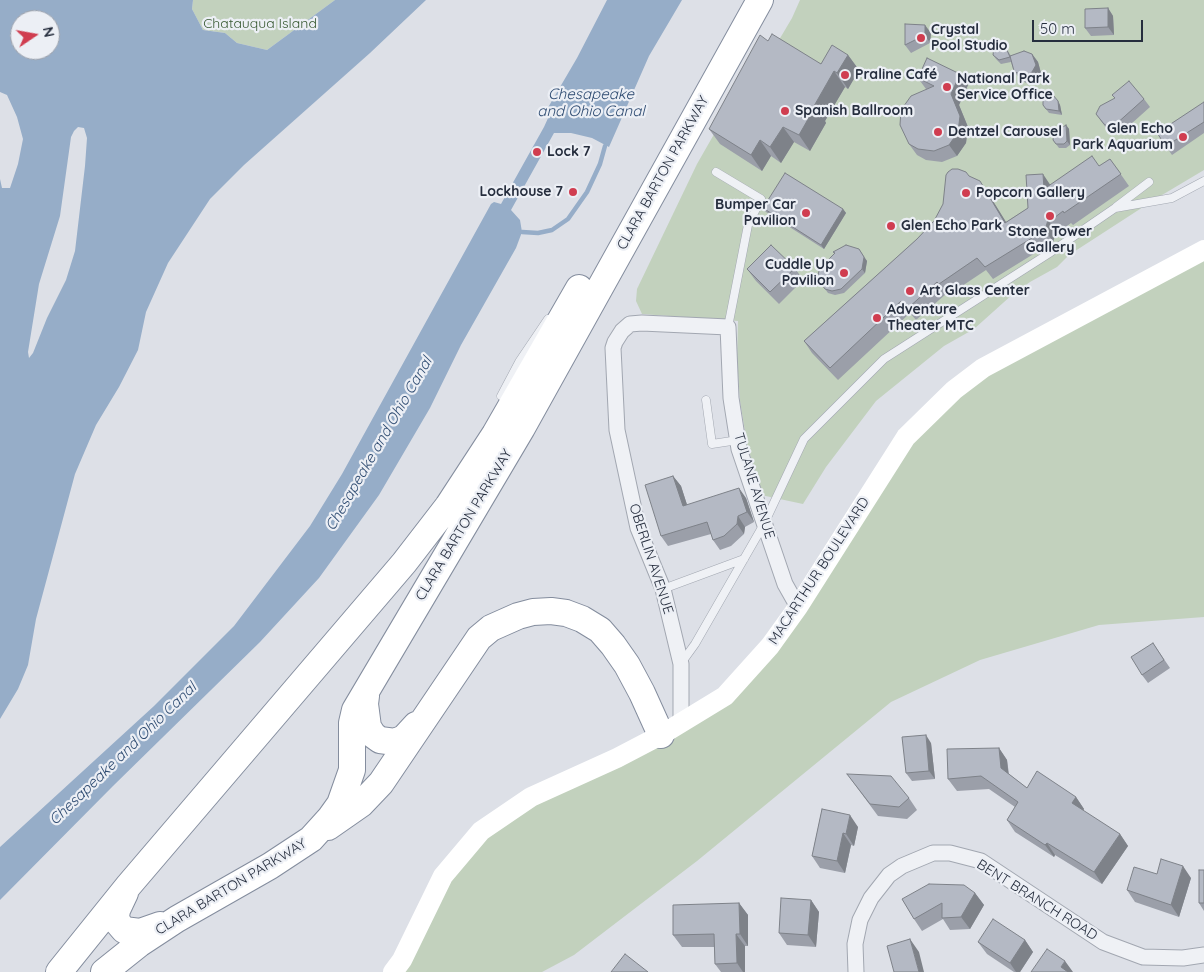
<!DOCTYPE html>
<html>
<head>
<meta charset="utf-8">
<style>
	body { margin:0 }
	#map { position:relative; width:1204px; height:972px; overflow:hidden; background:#dde0e7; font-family:Quicksand,sans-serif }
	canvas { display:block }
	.north { position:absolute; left:10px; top:10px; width:50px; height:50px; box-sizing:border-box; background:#eceff5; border:1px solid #9da2ac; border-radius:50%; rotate:78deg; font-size:14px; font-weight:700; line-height:20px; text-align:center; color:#262e3e }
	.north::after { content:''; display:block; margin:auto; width:18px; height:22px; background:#d03d50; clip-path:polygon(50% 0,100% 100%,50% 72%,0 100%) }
	.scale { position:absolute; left:1032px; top:20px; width:111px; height:22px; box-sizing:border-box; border:2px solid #262e3e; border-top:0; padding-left:6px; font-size:15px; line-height:18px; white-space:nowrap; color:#262e3e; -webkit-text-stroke:4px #eceff5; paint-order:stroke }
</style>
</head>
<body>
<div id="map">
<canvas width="1204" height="972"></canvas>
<div class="north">N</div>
<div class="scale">50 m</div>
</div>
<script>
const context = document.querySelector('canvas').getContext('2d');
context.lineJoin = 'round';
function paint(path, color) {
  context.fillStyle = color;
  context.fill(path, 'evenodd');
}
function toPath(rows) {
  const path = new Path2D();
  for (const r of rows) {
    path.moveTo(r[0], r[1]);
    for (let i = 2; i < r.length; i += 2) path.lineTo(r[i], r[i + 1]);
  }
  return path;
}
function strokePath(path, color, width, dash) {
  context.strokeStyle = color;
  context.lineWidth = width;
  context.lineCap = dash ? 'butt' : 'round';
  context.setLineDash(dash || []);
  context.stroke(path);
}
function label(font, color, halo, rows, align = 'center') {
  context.font = font + ' Quicksand,sans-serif';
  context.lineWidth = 4.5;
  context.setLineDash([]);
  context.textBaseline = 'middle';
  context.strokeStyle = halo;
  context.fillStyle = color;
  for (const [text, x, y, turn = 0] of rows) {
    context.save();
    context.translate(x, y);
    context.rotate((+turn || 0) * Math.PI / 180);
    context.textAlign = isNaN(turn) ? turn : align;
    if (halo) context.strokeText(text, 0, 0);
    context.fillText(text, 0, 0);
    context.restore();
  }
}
paint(toPath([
	[193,0,335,0,267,50,237,43,225,33,203,30,192,9],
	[800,0,1204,0,1204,170,1157,198,1069,255,1057,267,1030,282,1013,294,974,329,944,346,876,401,826,467,803,504,761,495,747,444,740,401,737,359,738,321,642,314,636,301,637,289,697,164,721,122,766,62,792,18],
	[1204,250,1204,617,1099,625,980,660,891,702,697,861,574,955,542,972,393,972,481,831,725,695,906,437,954,390]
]), '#c2d1bd');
paint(toPath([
	[0,0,193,0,192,9,203,30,225,33,237,43,267,50,335,0,426,0,370,53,244,165,210,199,168,263,146,312,138,350,119,387,96,425,75,474,36,619,28,665,18,689,0,719,0,179,2,188,10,188,18,164,23,139,17,117,7,95,0,92],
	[20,20,50,20,50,50,20,50],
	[78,127,84,128,87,138,85,166,75,251,66,280,47,318,33,353,29,358,28,352,39,284,60,216,71,137,74,131],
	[607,0,682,0,649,56,609,147,592,138,571,133,554,133,511,210,520,220,522,232,516,248,461,345,430,408,379,495,319,578,260,642,113,786,0,900,0,847,154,706,234,626,310,526,342,474,491,204,494,202,501,204,544,127,549,116,546,111,577,58]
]), '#96adc8');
strokePath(toPath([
	[522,232,538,233,552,230,568,219,587,192,600,164,605,146]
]), '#96adc8', 4.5);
const lane = toPath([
	[716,172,761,199,748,225,728,327],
	[1116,207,1149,182],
	[501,396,519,362,548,319],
	[706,400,712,444,738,440],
	[663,589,744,559],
	[682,662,695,644,764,524,804,439,884,359,1048,254,1115,208,1172,198,1204,181]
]);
const street = toPath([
	[681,722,681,664,663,589,638,528,617,430,613,348,615,342,622,331,630,324,642,323,728,327,731,398,739,449,785,584,798,607],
	[856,972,855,944,860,920,871,898,889,875,902,866,933,853,950,853,981,861,1103,942,1143,957,1183,958,1204,955]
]);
const highway = toPath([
	[366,696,365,704,368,727,373,735,380,740,395,742,404,738,416,725],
	[328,827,361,804,381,783,479,638,491,628,518,616,533,612,551,611,566,613,582,619,600,630,613,645,627,665,642,693,661,735],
	[125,893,117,910,116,917,118,923,124,930,140,932,160,925],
	[59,972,129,885,404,563,448,506,495,434,579,288],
	[104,972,139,944,177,919,270,866,311,839,330,818,340,804,352,770,352,723,355,710,522,428,760,0]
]);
strokePath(lane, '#a2a7b1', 9);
strokePath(street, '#a2a7b1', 17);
strokePath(highway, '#848d9e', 28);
strokePath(lane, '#eff1f5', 8);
strokePath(street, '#eff1f5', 15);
strokePath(toPath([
	[393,972,402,960,443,876,481,831,531,797,617,758,661,735,725,696,770,646,798,607,906,437,954,390,983,368,1204,250]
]), '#fff', 20);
strokePath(highway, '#fff', 26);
paint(toPath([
	[1108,8,1113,16,1114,35,1091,36,1085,28],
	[905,24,931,33,930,43,911,53,905,45],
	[768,41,821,64,848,55,859,70,848,89,845,87,825,121,826,123,810,151,794,142,781,163,771,156,762,171,720,144,709,129],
	[1006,48,1011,56,1032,54,1038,62,1041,73,1038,80,1035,82,1026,83,1020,79,1014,71,1011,62,1001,64,996,59,993,55],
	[918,78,968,85,959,105,968,127,966,143,957,156,942,162,926,160,917,155,909,144,926,89],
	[1144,99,1150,107,1121,133,1113,134,1109,132,1096,114],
	[1058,101,1060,105,1062,115,1049,113,1043,105],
	[1204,103,1204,133,1172,155,1157,133],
	[1066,125,1069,129,1070,145,1066,148,1059,148,1053,140],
	[1110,159,1129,186,1073,225,1071,223,1062,230,1056,232,1053,242,993,279,986,270,947,296,946,294,916,320,910,313,838,380,812,353,804,341,917,239,934,221,969,176,988,193,1006,222,1028,208,1050,185,1100,166],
	[763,208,843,209,846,213,824,249,766,212],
	[859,249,867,261,865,273,844,293,835,295,828,293,817,278,835,254,833,252],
	[795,268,803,280,779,304,756,281,747,269],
	[673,476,681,486,687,505,746,498,754,522,745,527,744,534,731,546,720,550,713,540,711,534,668,546,661,536],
	[1153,643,1170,668,1148,683,1142,675],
	[931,743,935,779,912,781,906,773],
	[999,748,1007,760,1009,774,1027,788,1076,797,1084,809,1083,811,1120,834,1128,846,1102,884,1055,855,1054,857,1015,832,1007,820,1015,807,989,789,957,791,948,779],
	[847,774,909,798,917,810,907,819,878,816],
	[822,809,858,827,854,846,851,845,845,873,820,868,812,856],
	[1204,870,1204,911,1199,903],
	[1157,874,1191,878,1179,917,1135,902,1127,890],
	[975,893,984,905,970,929,950,930,943,919,922,931,914,919,902,899],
	[811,900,819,912,816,947,787,945,779,933],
	[739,903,748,915,748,946,745,946,745,972,721,972,715,964,714,947,682,947,673,935],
	[1025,940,1033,952,1020,972,1014,972,987,954,978,942]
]), '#9b9fa9');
paint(toPath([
	[1108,8,1113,16,1114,35,1108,27],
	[925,25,931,33,930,43,925,35],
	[1032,54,1038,62,1041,73,1038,80,1032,72],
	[848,55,859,70,848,89,837,73],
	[834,71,845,87,825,121,826,123,810,151,799,135,814,106],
	[960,74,968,85,959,105,968,127,966,143,957,156,949,145,951,94],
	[1058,101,1060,105,1062,115,1059,111],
	[1066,125,1069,129,1070,145,1067,141],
	[783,127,794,142,781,163,770,147],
	[760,140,771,156,762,171,751,155],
	[1043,174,1051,186,1044,189],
	[980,181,988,193,1014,235,1005,223],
	[843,209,846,213,824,249,821,245],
	[1048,220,1056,232,1053,242,1045,230],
	[864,257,867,261,865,273,862,269],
	[673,476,681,486,691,517,683,506],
	[739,488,746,498,754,522,747,512],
	[738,516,745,527,744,534,737,524],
	[926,735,931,743,935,779,929,771],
	[999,748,1007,760,1009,780,1001,768],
	[1076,797,1084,809,1080,815,1072,803],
	[850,815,858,827,854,846,846,834],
	[843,833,851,845,845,873,837,861],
	[1120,834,1128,846,1102,884,1094,872],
	[1047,843,1055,855,1054,857,1045,845],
	[1183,866,1191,878,1179,917,1171,905],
	[975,893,984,905,970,929,961,917],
	[811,900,819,912,816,947,808,935],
	[739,903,748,915,748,946,740,934],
	[736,934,745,946,745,972,743,972,737,963],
	[910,939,919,952,924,972,919,972],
	[1025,940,1033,952,1020,972,1016,972,1010,963],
	[1065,961,1073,972,1064,972,1061,967]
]), '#7e8289');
const building = toPath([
	[1108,8,1108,27,1085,28,1085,9,1108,8],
	[905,24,925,25,925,35,905,45,905,24],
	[772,34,821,64,832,45,848,55,837,73,834,71,814,106,815,107,799,135,783,127,770,147,760,140,751,155,709,129,760,35,768,41,772,34],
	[1000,45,1006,48,1010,57,999,60,993,55,994,48,1000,45],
	[1024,51,1032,54,1036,65,1032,72,1029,74,1021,75,1014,71,1010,56,1024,51],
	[927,58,960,74,951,94,960,116,958,132,949,145,934,151,918,149,909,144,900,125,901,110,911,96,934,86,918,78,927,58],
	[1129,81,1144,99,1115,125,1107,126,1104,124,1096,114,1100,106,1115,98,1112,95,1129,81],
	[1053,95,1058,101,1059,111,1046,109,1043,105,1043,101,1046,96,1053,95],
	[1204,102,1204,122,1166,146,1157,133,1204,102],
	[1066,125,1067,141,1064,144,1056,144,1053,140,1054,133,1066,125],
	[1092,156,1099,166,1110,159,1121,174,1064,213,1063,211,1054,218,1048,220,1045,230,985,267,977,258,939,284,937,282,908,308,901,301,830,368,804,341,917,239,934,221,943,204,946,175,948,172,952,169,958,169,966,172,969,176,980,181,1005,223,1028,208,1026,175,1043,174,1044,189,1092,156],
	[785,173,843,209,821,245,763,208,785,173],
	[771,245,795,268,770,292,747,269,771,245],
	[846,245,859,249,864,257,862,269,841,289,832,291,825,289,817,278,820,268,835,253,833,252,846,245],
	[673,476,683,506,739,488,747,512,738,516,737,524,724,536,713,540,707,522,661,536,645,485,673,476],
	[1153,643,1164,660,1142,675,1131,657,1153,643],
	[926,735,929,771,906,773,902,737,926,735],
	[999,748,1001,768,1027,788,1037,771,1076,797,1072,803,1120,834,1094,872,1047,843,1045,845,1007,820,1018,802,981,776,948,779,947,749,999,748],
	[847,774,891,776,909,798,899,807,870,804,847,774],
	[822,809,850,815,846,834,843,833,837,861,812,856,822,809],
	[1161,859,1183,866,1171,905,1127,890,1134,867,1157,874,1161,859],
	[1199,870,1204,870,1204,903,1199,903,1199,870],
	[929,884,964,885,975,893,961,917,942,918,942,903,914,919,902,899,929,884],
	[781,898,811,900,808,935,779,933,781,898],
	[739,903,740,934,736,934,737,963,715,964,714,934,673,935,673,905,739,903],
	[993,919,1025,940,1010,963,978,942,993,919],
	[910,939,919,972,894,972,887,946,910,939],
	[1047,949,1065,961,1061,967,1068,972,1031,972,1047,949],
	[625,954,648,972,611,972,625,954]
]);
paint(building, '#b4b9c4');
strokePath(building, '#7e8289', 1);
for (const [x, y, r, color] of [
	[921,38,5,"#d03d50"],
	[845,75,5,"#d03d50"],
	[947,87,5,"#d03d50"],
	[785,111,5,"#d03d50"],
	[938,132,5,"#d03d50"],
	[1183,137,5,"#d03d50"],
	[537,152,5,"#d03d50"],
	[573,192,5,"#d03d50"],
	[966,193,5,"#d03d50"],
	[806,213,5,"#d03d50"],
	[1050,216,5,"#d03d50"],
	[891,226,5,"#d03d50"],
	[844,273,5,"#d03d50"],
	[910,291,5,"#d03d50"],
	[877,318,5,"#d03d50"]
]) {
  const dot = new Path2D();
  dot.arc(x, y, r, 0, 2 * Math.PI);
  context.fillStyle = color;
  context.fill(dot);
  strokePath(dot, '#eceff5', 2);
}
label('14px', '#395a33', '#eceff5', [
	["Chatauqua Island",260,24]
]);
label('bold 14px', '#262e3e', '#eceff5', [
	["Crystal",931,30],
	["Pool Studio",931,46],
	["Praline Café",855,75],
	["National Park",957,79],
	["Service Office",957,95],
	["Spanish Ballroom",795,111],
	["Glen Echo",1173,129,"right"],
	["Park Aquarium",1173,145,"right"],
	["Dentzel Carousel",948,132],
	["Lock 7",547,152],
	["Lockhouse 7",563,192,"right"],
	["Popcorn Gallery",976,193],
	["Bumper Car",796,205,"right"],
	["Pavilion",796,221,"right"],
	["Glen Echo Park",901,226],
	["Stone Tower",1050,232,"center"],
	["Gallery",1050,248,"center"],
	["Cuddle Up",834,265,"right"],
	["Pavilion",834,281,"right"],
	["Art Glass Center",920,291],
	["Adventure",887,310],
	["Theater MTC",887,326]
], 'left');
label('14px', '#262e3e', '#eceff5', [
	["CLARA BARTON PARKWAY",663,173,-61],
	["TULANE AVENUE",754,486,73],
	["CLARA BARTON PARKWAY",464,525,-59],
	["OBERLIN AVENUE",651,559,72],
	["MACARTHUR BOULEVARD",819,571,-57],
	["CLARA BARTON PARKWAY",231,887,-31],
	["BENT BRANCH ROAD",1037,900,32]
]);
label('italic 15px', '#2f4c72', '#eceff5', [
	["Chesapeake",591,94],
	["and Ohio Canal",591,111],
	["Chesapeake and Ohio Canal",379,444,-60],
	["Chesapeake and Ohio Canal",123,754,-44]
]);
</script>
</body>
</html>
